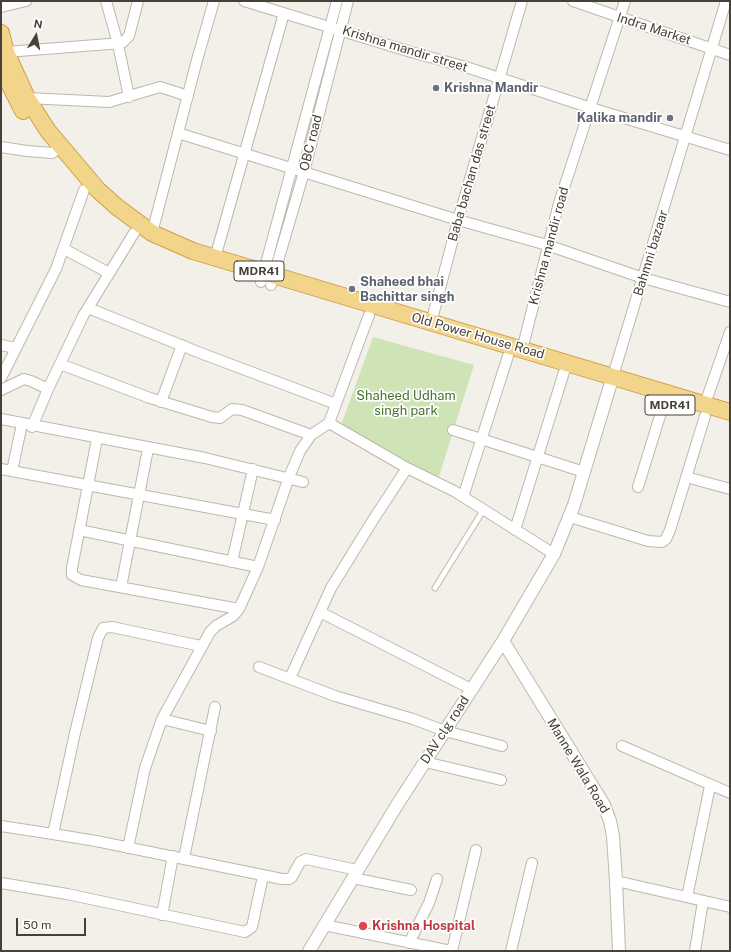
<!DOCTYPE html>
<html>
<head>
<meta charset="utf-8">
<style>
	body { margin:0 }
	#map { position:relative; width:731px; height:952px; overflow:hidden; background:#f3f0e9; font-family:"Public Sans",sans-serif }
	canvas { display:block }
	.frame { position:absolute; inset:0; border:2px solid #464138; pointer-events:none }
	.north { position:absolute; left:16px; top:16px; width:40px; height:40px; -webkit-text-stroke:3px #fff; paint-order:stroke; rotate:10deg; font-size:11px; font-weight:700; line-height:16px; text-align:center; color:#464138 }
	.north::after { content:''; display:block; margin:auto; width:14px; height:18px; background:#464138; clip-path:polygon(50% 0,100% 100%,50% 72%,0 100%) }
	.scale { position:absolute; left:16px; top:918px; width:70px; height:18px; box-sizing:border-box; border:2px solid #464138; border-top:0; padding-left:5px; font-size:12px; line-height:14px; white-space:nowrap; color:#464138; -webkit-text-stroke:3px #fff; paint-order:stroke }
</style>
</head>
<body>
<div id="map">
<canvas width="731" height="952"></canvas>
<div class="frame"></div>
<div class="north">N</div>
<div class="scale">50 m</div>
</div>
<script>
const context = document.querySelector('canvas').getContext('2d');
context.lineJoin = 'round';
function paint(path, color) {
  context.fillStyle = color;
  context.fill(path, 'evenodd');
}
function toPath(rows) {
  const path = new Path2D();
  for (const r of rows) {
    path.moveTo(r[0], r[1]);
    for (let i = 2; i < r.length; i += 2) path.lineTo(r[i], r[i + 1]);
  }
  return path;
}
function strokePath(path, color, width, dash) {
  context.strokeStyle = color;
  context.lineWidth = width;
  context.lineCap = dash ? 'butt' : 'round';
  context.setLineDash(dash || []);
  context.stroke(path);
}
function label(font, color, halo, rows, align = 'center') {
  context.font = font + ' "Public Sans",sans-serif';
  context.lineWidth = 3.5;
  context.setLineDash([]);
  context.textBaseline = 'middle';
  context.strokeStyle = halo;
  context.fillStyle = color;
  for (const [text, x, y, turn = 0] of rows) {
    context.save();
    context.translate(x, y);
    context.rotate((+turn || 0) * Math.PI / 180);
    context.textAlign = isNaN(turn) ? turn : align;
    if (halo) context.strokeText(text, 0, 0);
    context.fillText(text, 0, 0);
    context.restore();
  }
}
paint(toPath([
	[373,337,474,365,436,486,341,425]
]), '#cee3b6');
const service = toPath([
	[435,588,484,509]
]);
const minor = toPath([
	[106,1,118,44,129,97],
	[244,1,411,52,466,67,591,108,730,150],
	[573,1,730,55],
	[1,7,26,1],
	[6,52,122,43,129,36,138,1],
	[27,98,109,102,160,87,188,96],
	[178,133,458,220,547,245,643,278,730,302],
	[1,147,27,151,52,153,60,147],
	[152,233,197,60,214,1],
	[64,249,109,273],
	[215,258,284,13],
	[261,282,337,1],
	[271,285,304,172,348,1],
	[88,308,203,354,336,404],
	[431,323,458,220,522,1],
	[1,345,15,348],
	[522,350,559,203,625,1],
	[60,364,150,398,212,417,220,418,232,409,242,410,311,435],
	[613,376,726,1],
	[1,378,56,269,84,190],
	[1,390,24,379,31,381,48,389],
	[161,402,182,345],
	[705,404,730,332],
	[1,419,205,458,303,482],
	[329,423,407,468,454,491,554,554],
	[32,427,48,389,83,316,134,233],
	[453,430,584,472],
	[97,439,72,568,72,575,81,580,239,609],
	[1,469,275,520],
	[12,471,22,424],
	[686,477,730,489],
	[638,487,664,403],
	[463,497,508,356],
	[570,517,648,541,662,542,666,539,670,530,705,416],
	[79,530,258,567],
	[515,530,564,372],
	[232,562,253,469],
	[121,587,148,449],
	[320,612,471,689],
	[259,667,335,696,413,719,445,731,502,746],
	[290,678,331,588,373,520,407,468],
	[162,719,211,731],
	[622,746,730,793],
	[425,762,501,780],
	[1,826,53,834,75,733,98,638,103,628,112,627,201,646],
	[53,834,96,841,282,879,289,879,292,877,300,862,306,859,357,870],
	[128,848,145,768,162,719,210,632,216,626,233,616,239,609,258,567,289,477,300,451,311,435,329,423,369,315],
	[184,858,215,707],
	[353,878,411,890],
	[616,881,730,907],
	[1,883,67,894,245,932,252,927,263,876],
	[687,897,710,786],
	[162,915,173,856],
	[324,925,451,951],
	[409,943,429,903,437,879],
	[452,951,476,850],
	[511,951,532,863],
	[695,951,703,901]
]);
const tertiary = toPath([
	[503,641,604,805,610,821,613,836,616,881,619,951],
	[309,951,397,805,503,641,554,554,574,505,613,376]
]);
const trunk = toPath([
	[1,33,6,52,27,98,48,131,98,190,117,207,152,233,193,251,730,412],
	[1,68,23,111]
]);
strokePath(service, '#bdb8ac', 7);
strokePath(minor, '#bdb8ac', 12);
strokePath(tertiary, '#bdb8ac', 14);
strokePath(trunk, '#cf9f47', 18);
strokePath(service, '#fff', 5);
strokePath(minor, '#fff', 10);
strokePath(tertiary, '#fff', 12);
strokePath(trunk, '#f2d48b', 16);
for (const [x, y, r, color] of [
	[436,88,4,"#6b7280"],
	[670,118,4,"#6b7280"],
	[352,289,4,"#6b7280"],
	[363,926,5,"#e0444e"]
]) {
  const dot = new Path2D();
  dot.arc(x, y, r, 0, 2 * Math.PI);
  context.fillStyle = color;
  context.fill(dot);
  strokePath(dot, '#fff', 1.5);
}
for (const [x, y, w] of [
	[259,271,50],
	[670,405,50]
]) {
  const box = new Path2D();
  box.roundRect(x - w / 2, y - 10, w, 20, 3);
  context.fillStyle = '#fff';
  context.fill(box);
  strokePath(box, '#464138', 1);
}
label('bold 12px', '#464138', null, [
	["MDR41",259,271],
	["MDR41",670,405]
]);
label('13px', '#464138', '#fff', [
	["Indra Market",654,29,18],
	["Krishna mandir street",405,49,17],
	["OBC road",311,143,-76],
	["Baba bachan das street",472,173,-74],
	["Krishna mandir road",549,246,-75],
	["Bahmni bazaar",651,253,-73],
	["Old Power House Road",478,336,16],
	["DAV clg road",445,730,-57],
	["Manne Wala Road",578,766,59]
]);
label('bold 13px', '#5b616d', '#fff', [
	["Krishna Mandir",444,88],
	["Kalika mandir",662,118,"right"],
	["Shaheed bhai",360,282],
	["Bachittar singh",360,297]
], 'left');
label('13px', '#487230', '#fff', [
	["Shaheed Udham",406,396],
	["singh park",406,411]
]);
label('bold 13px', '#be3a42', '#fff', [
	["Krishna Hospital",372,926]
], 'left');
</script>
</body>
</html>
